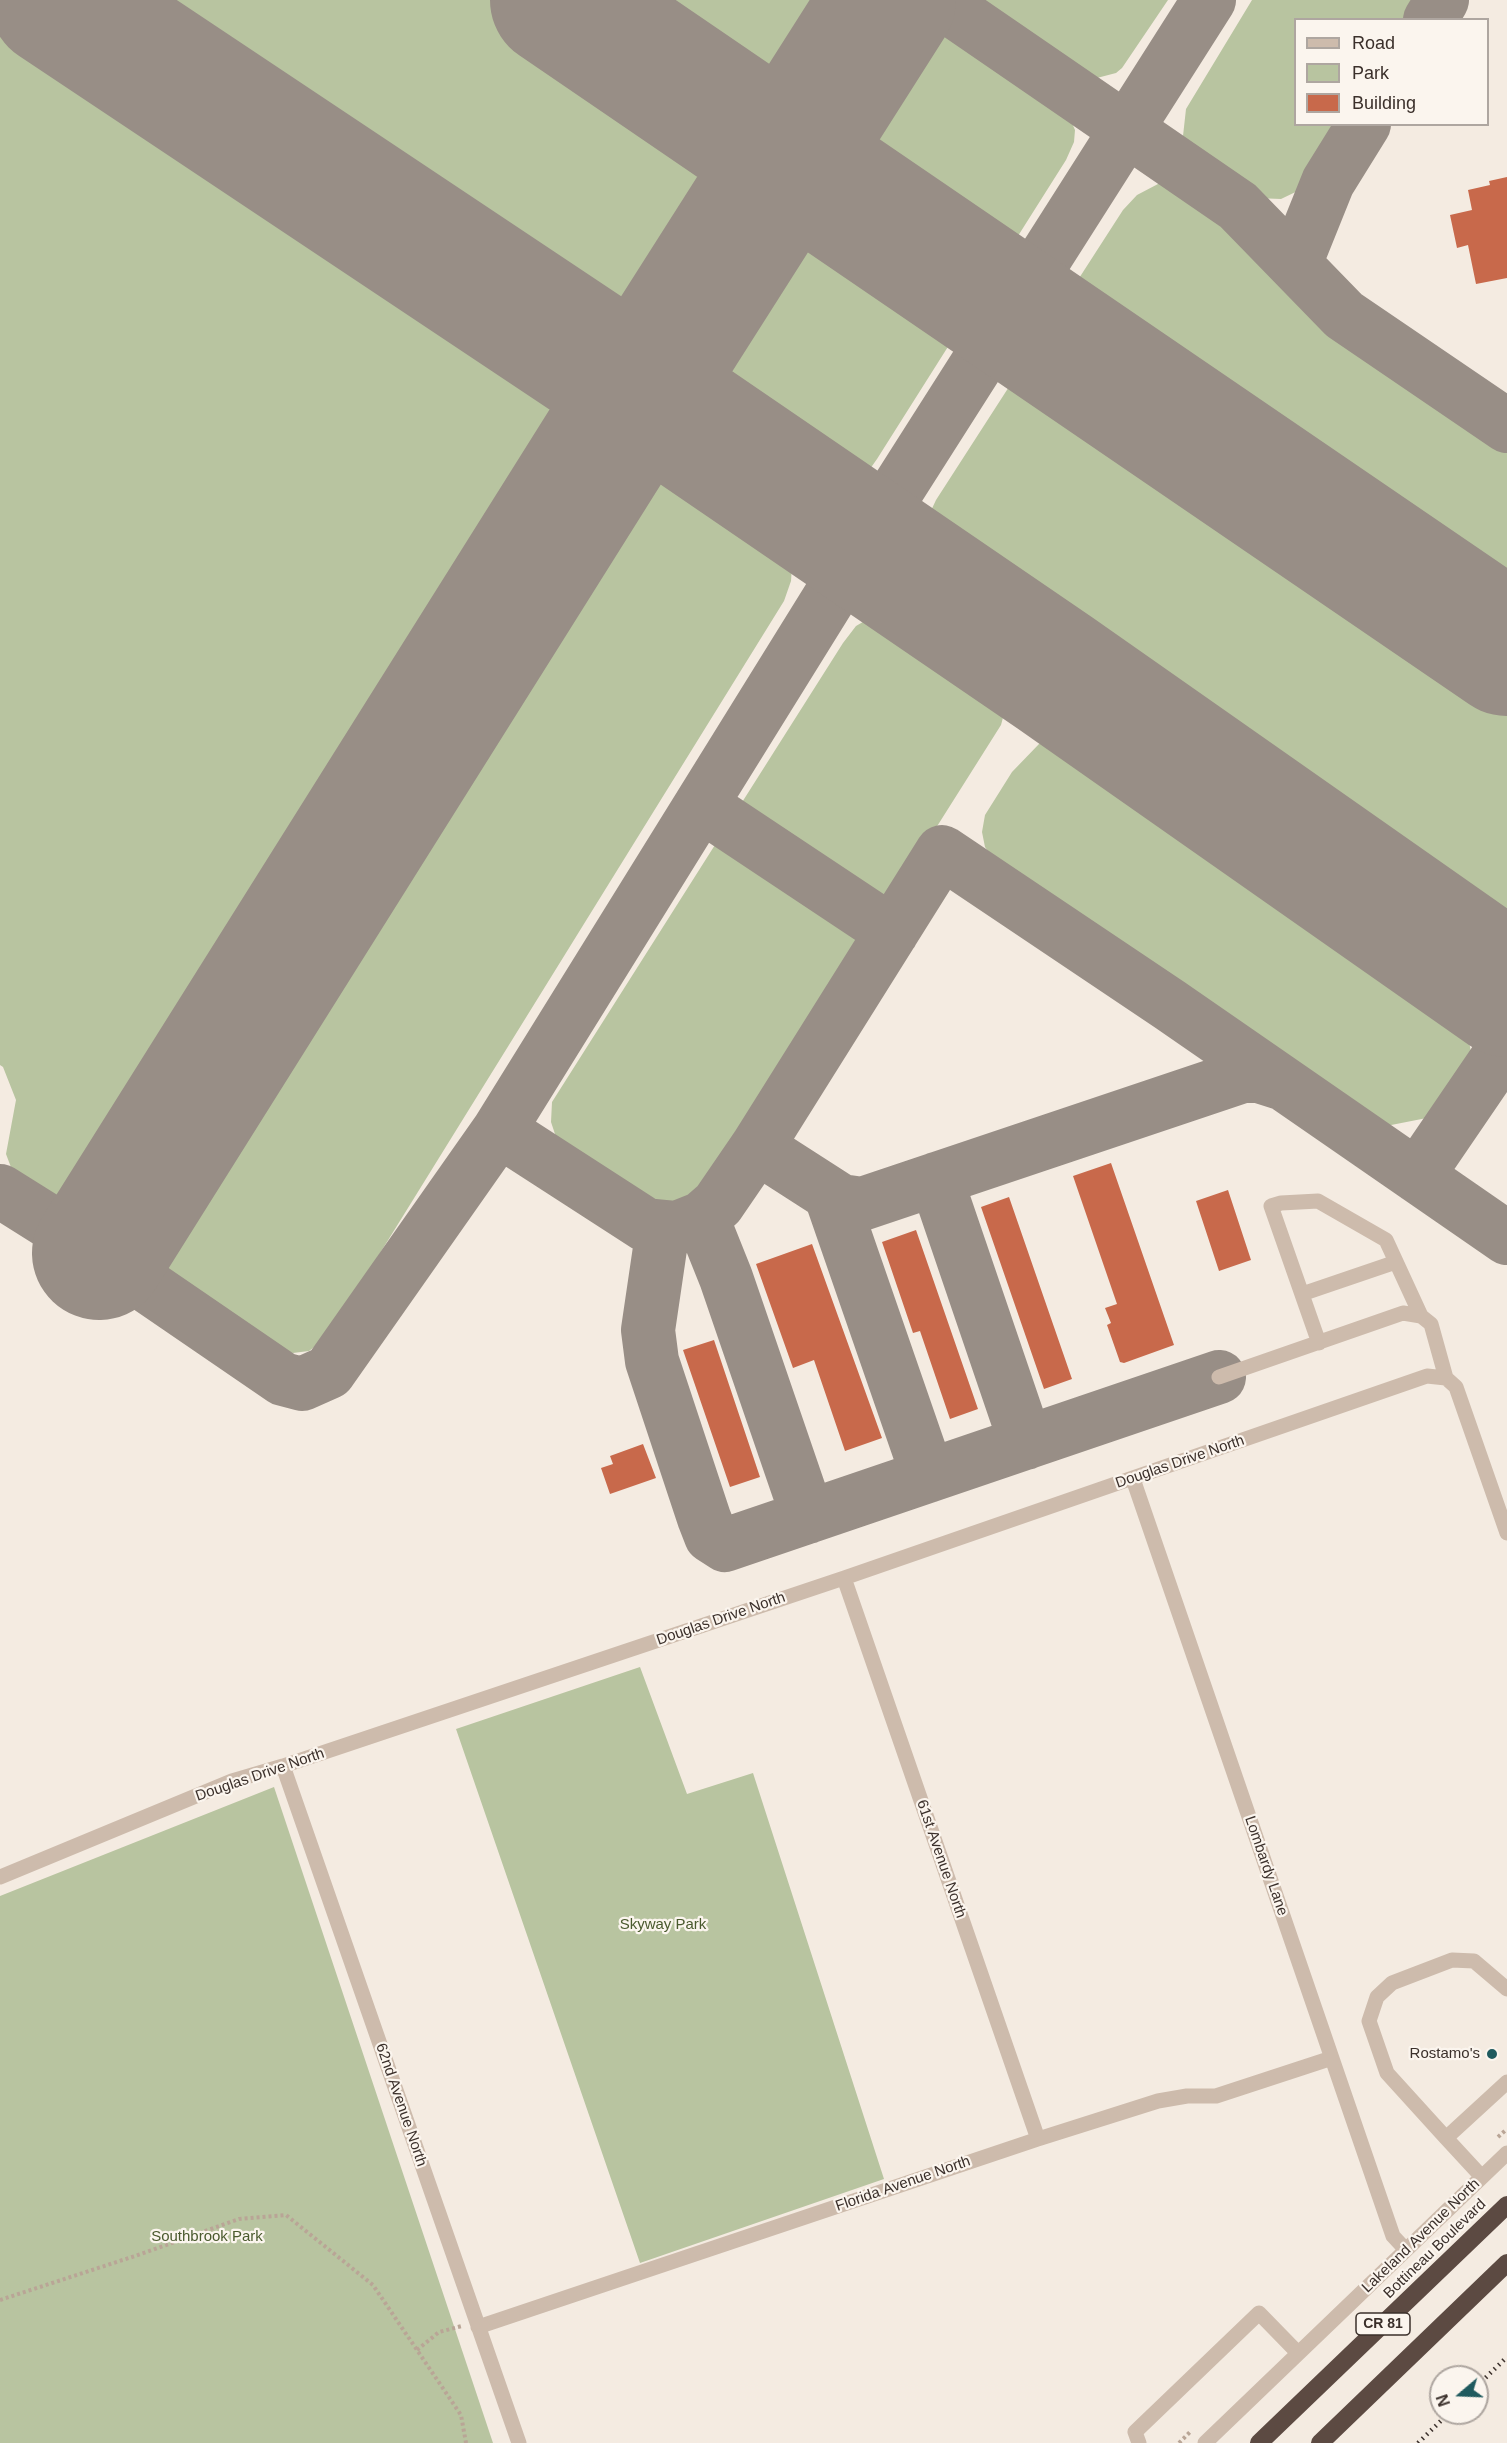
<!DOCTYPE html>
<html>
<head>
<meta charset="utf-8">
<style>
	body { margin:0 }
	#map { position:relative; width:1507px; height:2443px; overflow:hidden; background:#f4ebe1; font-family:Helvetica,sans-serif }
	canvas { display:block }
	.legend { position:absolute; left:1294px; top:18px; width:195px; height:108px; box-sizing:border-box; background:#fbf5ee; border:2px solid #aea6a0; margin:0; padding:8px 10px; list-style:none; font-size:18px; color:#3b302b }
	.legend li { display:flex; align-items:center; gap:12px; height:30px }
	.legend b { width:30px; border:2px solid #aea6a0 }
	.north { position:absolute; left:1429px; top:2365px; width:60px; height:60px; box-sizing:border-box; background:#fbf5ee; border:2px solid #aea6a0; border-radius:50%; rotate:251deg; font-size:16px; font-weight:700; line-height:24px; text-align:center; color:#3b302b }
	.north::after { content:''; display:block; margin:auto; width:21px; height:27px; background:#1f5a5e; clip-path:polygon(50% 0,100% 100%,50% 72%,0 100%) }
</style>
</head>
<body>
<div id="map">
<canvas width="1507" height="2443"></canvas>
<ul class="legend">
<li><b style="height:8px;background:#cdbbac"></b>Road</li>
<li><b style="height:16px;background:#b8c4a0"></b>Park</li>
<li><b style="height:16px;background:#c8694b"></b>Building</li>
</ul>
<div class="north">N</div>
</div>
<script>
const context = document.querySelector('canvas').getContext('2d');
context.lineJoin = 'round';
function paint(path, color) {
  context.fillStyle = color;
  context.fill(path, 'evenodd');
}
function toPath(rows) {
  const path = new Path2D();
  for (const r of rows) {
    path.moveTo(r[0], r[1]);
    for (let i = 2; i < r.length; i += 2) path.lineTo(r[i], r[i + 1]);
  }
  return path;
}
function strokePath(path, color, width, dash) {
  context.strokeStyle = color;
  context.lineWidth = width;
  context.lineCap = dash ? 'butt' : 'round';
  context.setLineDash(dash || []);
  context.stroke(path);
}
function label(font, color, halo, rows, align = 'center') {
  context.font = font + ' Helvetica,sans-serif';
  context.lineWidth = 4.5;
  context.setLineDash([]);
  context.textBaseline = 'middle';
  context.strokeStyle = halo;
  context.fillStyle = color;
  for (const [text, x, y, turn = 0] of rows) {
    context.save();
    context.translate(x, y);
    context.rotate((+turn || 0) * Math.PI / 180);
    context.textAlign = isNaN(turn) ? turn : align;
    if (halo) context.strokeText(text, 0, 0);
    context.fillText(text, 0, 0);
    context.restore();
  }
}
paint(toPath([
	[112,0,843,0,651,308,643,317,620,327,610,327,573,315],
	[969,0,1168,0,1122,68,1116,73,1093,79,1069,72],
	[1252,0,1422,0,1410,19,1296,20,1296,124,1346,125,1308,186,1281,199,1256,198,1201,163,1183,136,1186,109],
	[0,9,525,367,545,383,553,396,558,408,561,424,547,465,92,1194,59,1207,15,1178,6,1154,16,1100,3,1067,0,1065],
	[938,30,953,33,1065,107,1075,130,1074,142,1066,160,877,459,865,476,855,481,830,484,819,481,717,411,705,399,698,382,702,363,728,317,900,54,910,41,921,34],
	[1158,184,1170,184,1181,188,1236,229,1331,327,1507,445,1507,942,1465,920,1133,695,1031,623,966,583,940,563,932,550,927,535,929,515,936,500,1123,210,1137,195],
	[652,467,668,467,681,473,761,527,781,545,787,552,792,566,791,581,784,601,346,1308,322,1341,309,1351,293,1353,270,1348,167,1276,157,1253,156,1239,623,489,634,475],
	[881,616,920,633,991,682,1001,692,1005,710,1001,725,703,1197,688,1207,670,1210,657,1209,574,1156,557,1140,551,1122,552,1102,843,643,856,626,868,619],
	[1054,737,1066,738,1087,747,1462,1001,1473,1064,1442,1115,1381,1127,995,861,985,847,982,832,985,815,1012,772,1039,744],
	[640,1667,687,1794,753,1773,884,2179,640,2263,456,1729],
	[274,1787,493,2443,0,2443,0,1896]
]), '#b8c4a0');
strokePath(toPath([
	[938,0,1238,206,1344,315,1507,426],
	[1430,20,1442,0],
	[1295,264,1328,182,1364,124],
	[701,805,892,932],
	[499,1130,646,1225,677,1228,702,1218,718,1204,757,1147,942,852,1170,1005,1507,1238],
	[757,1147,841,1201,862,1204,1243,1076,1259,1076,1281,1083],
	[1417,1176,1507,1044],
	[936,1179,1026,1443],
	[0,1191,99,1253,283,1379,302,1384,329,1372,499,1130,864,542,1209,0],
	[831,1196,928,1476],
	[702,1218,726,1278,808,1517],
	[663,1228,648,1330,652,1361,704,1518,711,1536,725,1545,1219,1377]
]), '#988e86', 54);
strokePath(toPath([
	[56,0,641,390,1055,673,1507,990],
	[557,0,1507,649],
	[99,1253,641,390,889,0]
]), '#988e86', 134);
paint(toPath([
	[1507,177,1507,278,1476,284,1468,245,1457,248,1450,215,1472,210,1468,190,1490,185,1489,181],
	[1111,1163,1174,1345,1124,1363,1120,1362,1107,1325,1111,1323,1105,1308,1117,1304,1073,1176],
	[1228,1190,1251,1260,1219,1271,1196,1201],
	[1009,1197,1072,1379,1044,1389,981,1207],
	[916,1230,978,1409,950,1419,920,1331,913,1333,882,1242],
	[812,1244,882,1438,845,1451,814,1360,793,1368,756,1264],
	[714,1340,760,1477,730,1487,683,1350],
	[643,1444,656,1478,610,1494,601,1468,613,1464,610,1456]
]), '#c8694b');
strokePath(toPath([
	[1498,2137,1507,2129],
	[0,2300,135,2256,239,2219,286,2215,373,2285,461,2415,466,2443],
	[417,2350,439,2332,462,2326],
	[1179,2443,1191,2431]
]), '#b9a596', 4, [3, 3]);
strokePath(toPath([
	[1302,1294,1396,1262],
	[1319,1343,1271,1206,1281,1203,1318,1201,1386,1240,1421,1316],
	[1219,1377,1403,1313,1421,1316,1431,1324,1446,1378],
	[1446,1378,1456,1387,1507,1533],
	[1133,1479,1393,2236,1406,2250],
	[844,1578,1038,2139],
	[283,1766,519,2443],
	[0,1877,232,1781,283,1766,844,1578,1427,1376,1446,1378],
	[1446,2138,1387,2073,1369,2021,1377,1997,1392,1983,1452,1960,1474,1961,1507,1989],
	[1482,2177,1446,2138,1507,2082],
	[478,2327,1038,2139,1158,2101,1187,2096,1216,2096,1332,2058],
	[1139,2443,1135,2432,1259,2313,1298,2353],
	[1205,2443,1507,2153]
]), '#cdbbac', 15);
strokePath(toPath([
	[1259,2443,1507,2205],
	[1320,2443,1507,2263]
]), '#5c4a42', 18);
strokePath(toPath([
	[1477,2386,1507,2357],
	[1418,2443,1449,2413]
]), '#3b302b', 4.5, [1.5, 4.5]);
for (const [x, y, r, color] of [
	[1492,2054,6,"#1f5a5e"]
]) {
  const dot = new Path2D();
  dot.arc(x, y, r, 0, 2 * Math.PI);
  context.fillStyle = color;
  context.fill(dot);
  strokePath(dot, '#fbf5ee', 2);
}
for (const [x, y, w] of [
	[1383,2324,54]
]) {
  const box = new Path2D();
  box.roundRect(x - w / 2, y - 11, w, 22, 4.5);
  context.fillStyle = '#fbf5ee';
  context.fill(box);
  strokePath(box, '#3b302b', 1.5);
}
label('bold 14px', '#3b302b', null, [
	["CR 81",1383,2324]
]);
label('15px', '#3b302b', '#fbf5ee', [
	["Douglas Drive North",1180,1462,-19],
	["Douglas Drive North",721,1619,-19],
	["Douglas Drive North",260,1775,-19],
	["61st Avenue North",941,1859,71],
	["Lombardy Lane",1266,1866,71],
	["62nd Avenue North",401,2105,71],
	["Florida Avenue North",903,2184,-19],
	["Lakeland Avenue North",1421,2236,-44],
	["Bottineau Boulevard",1435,2249,-44]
]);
label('15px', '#4a5a2e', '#fbf5ee', [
	["Skyway Park",663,1925],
	["Southbrook Park",207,2237]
]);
label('15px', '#3b302b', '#fbf5ee', [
	["Rostamo's",1480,2054]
], 'right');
</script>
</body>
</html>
